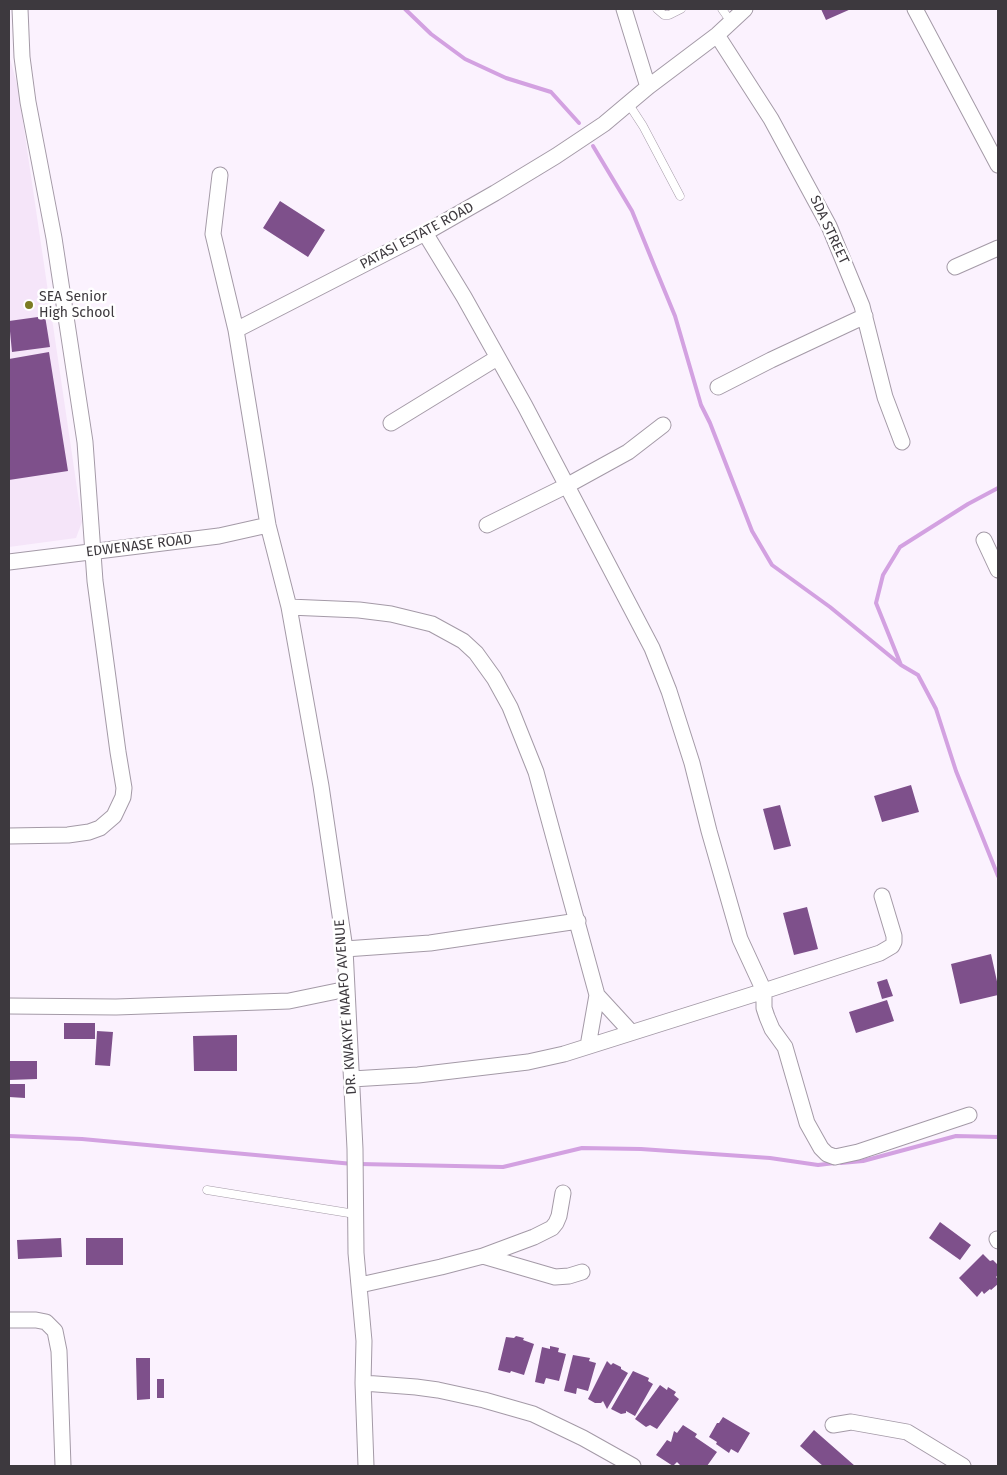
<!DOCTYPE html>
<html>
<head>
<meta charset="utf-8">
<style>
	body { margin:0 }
	#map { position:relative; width:1007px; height:1475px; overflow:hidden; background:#fbf2fe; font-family:"Fira Sans",sans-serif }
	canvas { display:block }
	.frame { position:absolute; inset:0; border:10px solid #3d393e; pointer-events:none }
</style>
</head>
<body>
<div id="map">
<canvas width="1007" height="1475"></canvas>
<div class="frame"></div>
</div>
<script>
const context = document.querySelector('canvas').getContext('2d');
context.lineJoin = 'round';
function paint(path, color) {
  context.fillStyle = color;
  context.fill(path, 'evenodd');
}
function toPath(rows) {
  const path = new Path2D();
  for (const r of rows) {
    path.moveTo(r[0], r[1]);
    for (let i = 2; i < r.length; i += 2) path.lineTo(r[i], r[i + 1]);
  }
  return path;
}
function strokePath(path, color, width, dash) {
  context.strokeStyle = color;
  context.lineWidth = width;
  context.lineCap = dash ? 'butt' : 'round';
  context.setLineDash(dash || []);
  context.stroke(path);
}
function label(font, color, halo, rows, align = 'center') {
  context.font = font + ' "Fira Sans",sans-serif';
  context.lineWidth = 5;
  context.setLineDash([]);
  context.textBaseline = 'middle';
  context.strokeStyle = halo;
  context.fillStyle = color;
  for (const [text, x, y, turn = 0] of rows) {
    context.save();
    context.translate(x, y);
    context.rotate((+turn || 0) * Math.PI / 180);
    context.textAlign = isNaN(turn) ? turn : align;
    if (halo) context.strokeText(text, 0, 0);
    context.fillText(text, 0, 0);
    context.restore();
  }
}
paint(toPath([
	[9,55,18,88,82,522,76,538,9,547]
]), '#f5e5f9');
strokePath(toPath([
	[405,9,431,34,465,59,506,78,551,92,579,123],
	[593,146,632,211,654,265,675,316,701,405,710,423,752,531,772,565,830,607,901,665,918,675,936,709,956,771,998,876],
	[901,665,876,603,883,575,900,547,968,504,998,488],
	[9,1136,82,1139,353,1164],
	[841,1163,863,1161,956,1136,998,1137],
	[360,1164,503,1167,582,1148,641,1149,770,1158,818,1165,835,1163]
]), '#d3a1e1', 4);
paint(toPath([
	[821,9,851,9,826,20],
	[280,201,325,230,308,257,263,228],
	[45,316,50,347,12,352,9,321],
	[49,352,68,471,9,480,9,359],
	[911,785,919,812,882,822,874,796],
	[780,805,791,846,774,850,763,809],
	[807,907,818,949,794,955,783,913],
	[991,954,998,986,998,995,960,1004,951,964],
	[887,979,893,996,882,999,877,982],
	[887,1000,894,1021,856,1033,849,1012],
	[64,1023,95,1023,95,1039,64,1039],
	[97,1031,113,1032,110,1066,95,1065],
	[237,1035,237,1071,194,1071,193,1036],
	[9,1061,37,1061,37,1079,9,1080],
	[9,1084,25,1084,25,1098,9,1097],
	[940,1222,971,1245,960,1260,929,1238],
	[61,1238,62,1257,18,1259,17,1240],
	[86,1238,123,1238,123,1265,86,1265],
	[983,1254,990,1261,993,1260,998,1265,998,1275,996,1277,998,1279,997,1282,998,1284,991,1290,990,1289,984,1294,982,1291,977,1297,959,1278],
	[516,1336,524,1338,523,1340,534,1344,524,1375,511,1371,510,1373,498,1370,506,1337,514,1338],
	[550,1346,559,1348,558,1352,566,1354,559,1381,546,1378,544,1384,535,1382,542,1347,550,1349],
	[573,1355,590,1358,589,1361,596,1363,588,1391,577,1388,576,1394,564,1391],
	[136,1358,150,1358,150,1399,137,1400],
	[607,1361,611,1365,613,1363,621,1367,621,1369,628,1373,607,1409,603,1401,601,1403,595,1403,588,1399],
	[633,1371,649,1378,648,1381,653,1384,635,1416,626,1411,626,1413,621,1414,611,1409],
	[157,1379,164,1379,164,1398,157,1398],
	[660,1385,667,1390,668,1387,676,1392,674,1395,679,1399,657,1429,650,1425,646,1427,635,1419],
	[723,1417,750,1433,738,1453,731,1449,729,1453,716,1444,717,1442,709,1437,717,1423,719,1423],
	[683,1425,697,1434,695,1437,717,1452,707,1466,681,1466,677,1462,673,1466,656,1455,667,1440,671,1442,674,1431,677,1433],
	[814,1430,855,1466,823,1466,800,1446]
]), '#7e508b');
const service = toPath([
	[657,9,664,15,669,15,681,9],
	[722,9,731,22],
	[628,103,643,126,680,196],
	[207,1190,355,1214]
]);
const minor = toPath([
	[624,9,648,87],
	[915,9,998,165],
	[717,35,771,119,829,226,862,306,885,397,902,442],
	[220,175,213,234,236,330],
	[425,233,464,297,525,406,652,648,669,691,692,763,709,831,740,939,764,991,880,953,892,946,894,942,894,936,882,896],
	[955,267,998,248],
	[718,387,771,360,865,316],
	[391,423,497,358],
	[487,525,568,485,628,452,663,425],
	[984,540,998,570],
	[9,562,219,536,268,525],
	[289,607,359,610,391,614,432,624,463,641,476,653,494,678,510,707,536,772,597,995,588,1046],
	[9,836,68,835,89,832,100,828,114,816,123,797,124,788,118,752,95,581,85,442,54,238,28,102,22,57,20,9],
	[345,949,430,943,578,921],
	[597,995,631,1032],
	[9,1006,116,1007,289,1001,347,989],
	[352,1079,418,1075,528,1062,564,1054,764,991,764,1008,767,1017,772,1029,785,1047,807,1123,821,1148,827,1154,835,1157,858,1152,969,1115],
	[997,1239,998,1241],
	[483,1256,534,1237,552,1228,556,1223,559,1216,563,1193],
	[360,1285,441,1267,483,1256,555,1277,569,1276,582,1272],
	[9,1320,36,1320,46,1322,55,1331,59,1351,63,1466],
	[363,1383,416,1387,438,1390,484,1400,533,1414,583,1438,633,1466],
	[833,1425,851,1422,907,1432,963,1466],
	[366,1466,363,1383,364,1341,356,1253,355,1149,345,949,321,786,289,607,268,525,236,330,425,233,495,193,556,156,604,124,648,87,717,35,745,9]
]);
strokePath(service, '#a49aa7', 9);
strokePath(minor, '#a49aa7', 17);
strokePath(service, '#fff', 8);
strokePath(minor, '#fff', 15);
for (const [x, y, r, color] of [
	[29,305,5,"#7c7b23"]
]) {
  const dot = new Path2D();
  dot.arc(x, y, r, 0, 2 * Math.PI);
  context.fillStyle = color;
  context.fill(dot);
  strokePath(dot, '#fff', 2);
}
label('14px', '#3d393e', '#fff', [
	["SDA STREET",829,230,65],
	["PATASI ESTATE ROAD",417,236,-28],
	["EDWENASE ROAD",139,546,-7],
	["DR. KWAKYE MAAFO AVENUE",346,1007,-94]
]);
label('14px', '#3d393e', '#fff', [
	["SEA Senior",39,297],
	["High School",39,313]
], 'left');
</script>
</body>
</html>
